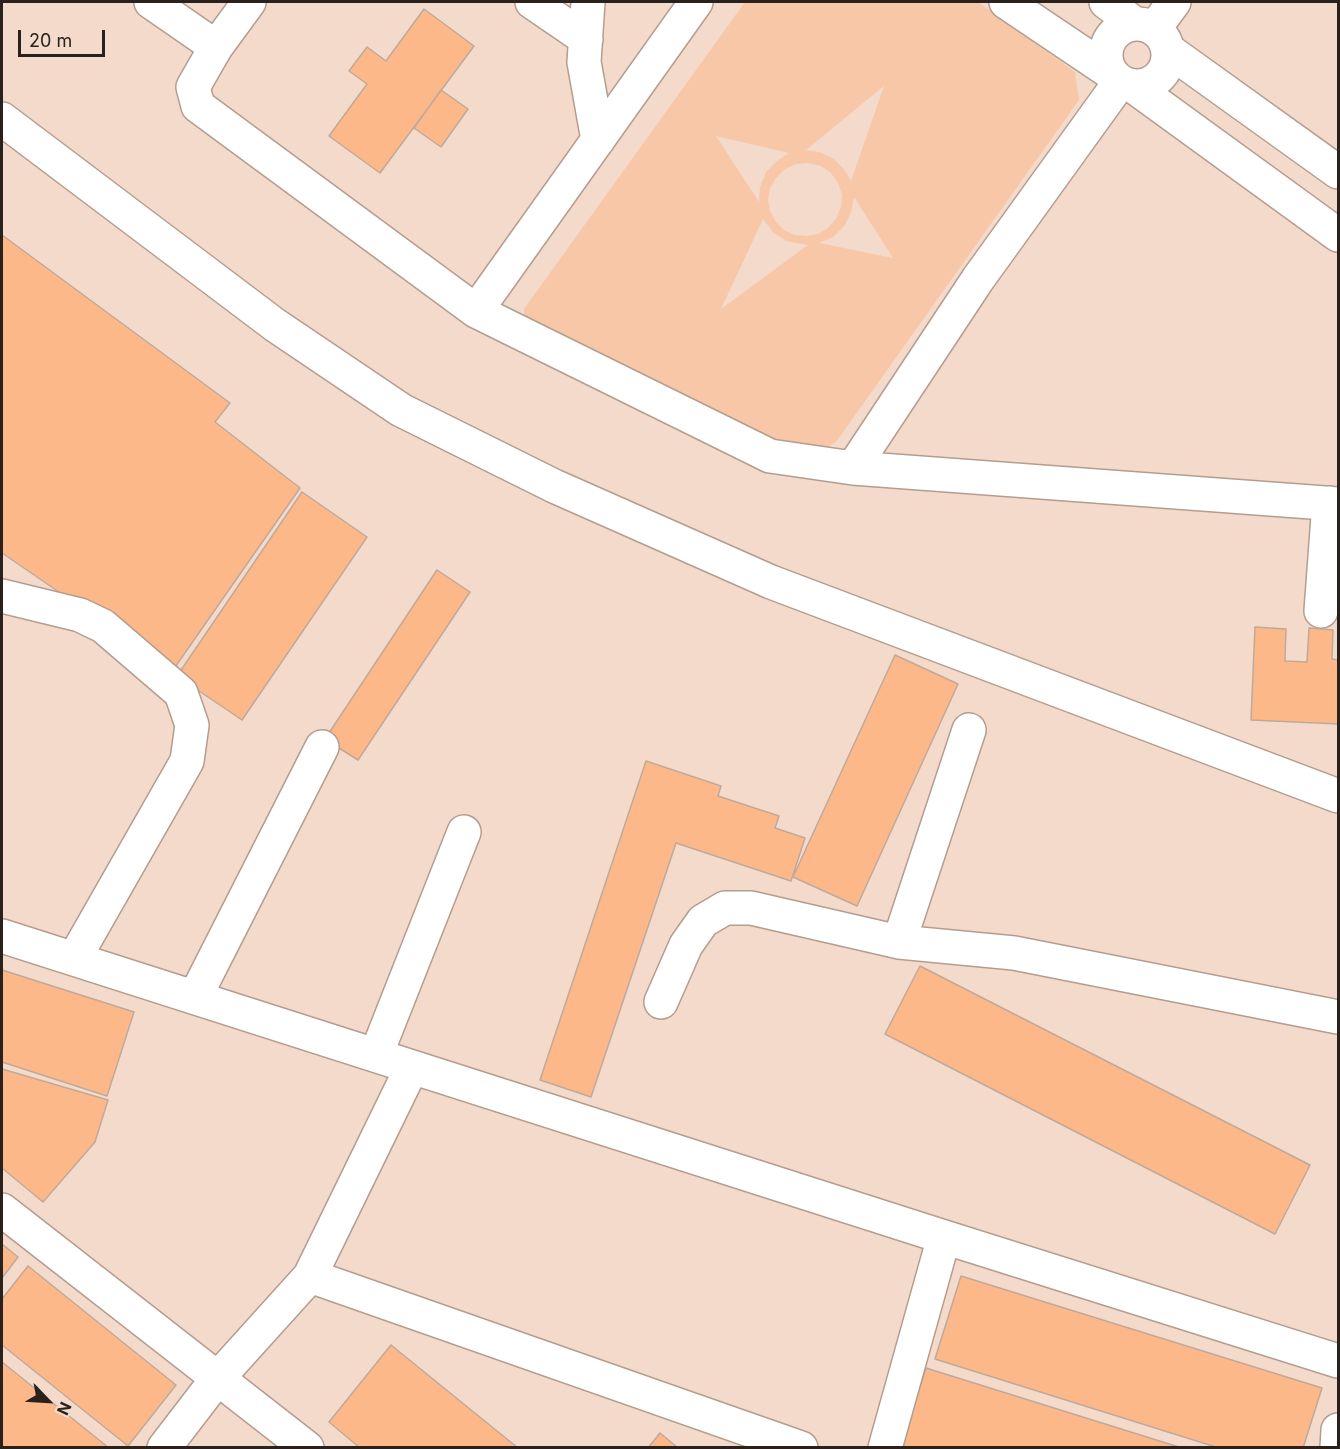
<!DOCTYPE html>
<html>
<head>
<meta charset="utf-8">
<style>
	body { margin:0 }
	#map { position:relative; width:1340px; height:1449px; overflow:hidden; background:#f3dacb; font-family:Inter,sans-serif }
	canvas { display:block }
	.frame { position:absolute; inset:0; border:3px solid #2a211c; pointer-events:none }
	.north { position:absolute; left:18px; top:1371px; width:60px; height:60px; -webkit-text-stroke:4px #f3dacb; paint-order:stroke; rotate:115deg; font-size:16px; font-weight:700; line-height:24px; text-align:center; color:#2a211c }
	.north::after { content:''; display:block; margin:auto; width:21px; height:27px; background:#2a211c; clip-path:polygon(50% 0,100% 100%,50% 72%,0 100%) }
	.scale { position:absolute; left:18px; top:30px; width:87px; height:27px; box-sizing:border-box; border:3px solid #2a211c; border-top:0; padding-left:8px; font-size:18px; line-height:21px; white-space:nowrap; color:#2a211c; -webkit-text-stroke:4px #f3dacb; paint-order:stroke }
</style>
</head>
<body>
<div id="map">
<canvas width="1340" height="1449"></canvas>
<div class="frame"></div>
<div class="north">N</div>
<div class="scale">20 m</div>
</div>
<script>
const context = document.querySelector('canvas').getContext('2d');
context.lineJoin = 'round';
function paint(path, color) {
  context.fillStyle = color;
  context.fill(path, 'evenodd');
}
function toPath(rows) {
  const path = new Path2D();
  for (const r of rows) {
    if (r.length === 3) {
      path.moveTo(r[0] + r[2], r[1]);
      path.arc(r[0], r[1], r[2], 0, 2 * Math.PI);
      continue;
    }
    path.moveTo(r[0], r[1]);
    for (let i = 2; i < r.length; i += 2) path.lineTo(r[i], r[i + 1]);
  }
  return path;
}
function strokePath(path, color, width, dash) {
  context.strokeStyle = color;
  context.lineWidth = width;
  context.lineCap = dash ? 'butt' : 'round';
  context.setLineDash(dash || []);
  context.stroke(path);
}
paint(toPath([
	[745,2,978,2,1075,72,1079,100,836,442,817,453,767,441,524,323,524,309],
	[884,86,851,181,844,169,833,158,819,152,806,150],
	[716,136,789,153,777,161,766,172,760,187,759,202],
	[808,163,821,166,831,173,838,183,842,195,841,207,836,219,828,228,818,234,807,236,795,235,784,230,776,222,770,211,768,200,770,188,776,178,785,169,796,164],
	[854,197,893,258,819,243,833,237,845,225,851,212],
	[763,219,773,232,786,241,808,245,721,309]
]), '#f7c7a8');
const building = toPath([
	[424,9,474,46,380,173,329,136,367,84,349,71,367,47,386,61,424,9],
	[441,90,468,109,441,147,414,128,441,90],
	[2,235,230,403,215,422,300,488,173,670,2,553,2,235],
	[302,492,367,537,242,720,177,676,302,492],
	[437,570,470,592,358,760,325,739,437,570],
	[1255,627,1286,629,1285,661,1307,662,1309,628,1333,630,1332,659,1338,660,1338,724,1251,720,1255,627],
	[895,655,958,684,857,906,793,877,895,655],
	[646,761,721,786,718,796,779,816,775,828,805,838,791,881,676,843,591,1097,540,1080,646,761],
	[920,966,1310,1165,1275,1234,885,1034,920,966],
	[2,970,134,1012,107,1096,2,1062,2,970],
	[2,1069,108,1100,95,1142,43,1202,2,1168,2,1069],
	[2,1244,18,1257,2,1278,2,1244],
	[28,1266,176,1385,128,1446,2,1345,2,1299,28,1266],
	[961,1276,1322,1388,1303,1448,1219,1448,935,1359,961,1276],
	[391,1345,518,1448,360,1448,329,1422,391,1345],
	[2,1362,109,1448,2,1448,2,1362],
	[926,1368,1182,1448,901,1447,926,1368],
	[660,1433,678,1448,648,1448,660,1433]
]);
paint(building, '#fdb88a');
strokePath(building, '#c0a99a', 1.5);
const minor = toPath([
	[151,2,216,47],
	[249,2,216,47,193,87,198,106,476,311,770,456,853,468,1338,504],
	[532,2,586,39],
	[588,2,584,62,598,140],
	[1006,2,1110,72],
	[1106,2,1135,24],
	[1137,55,31],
	[1154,29,1174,2],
	[1168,50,1338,172],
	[1133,86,1338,235],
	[2,119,275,325,401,410,554,486,771,582,1338,796],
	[476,311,696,2],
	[853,468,978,279,1120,82],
	[2,596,80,615,103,626,181,693,192,725,187,761,74,959],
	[1321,611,1329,503],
	[2,936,944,1237,1338,1361],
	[899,942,969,730],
	[195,997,322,747],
	[661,1002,686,945,703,921,725,908,751,908,899,942,1014,953,1338,1017],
	[376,1055,464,832],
	[2,1210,307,1448],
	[310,1276,801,1448],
	[164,1448,217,1379,310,1276,412,1067],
	[885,1448,944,1237],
	[1337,1448,1338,1430]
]);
strokePath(minor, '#b49d8f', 36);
strokePath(minor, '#fff', 33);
</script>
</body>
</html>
